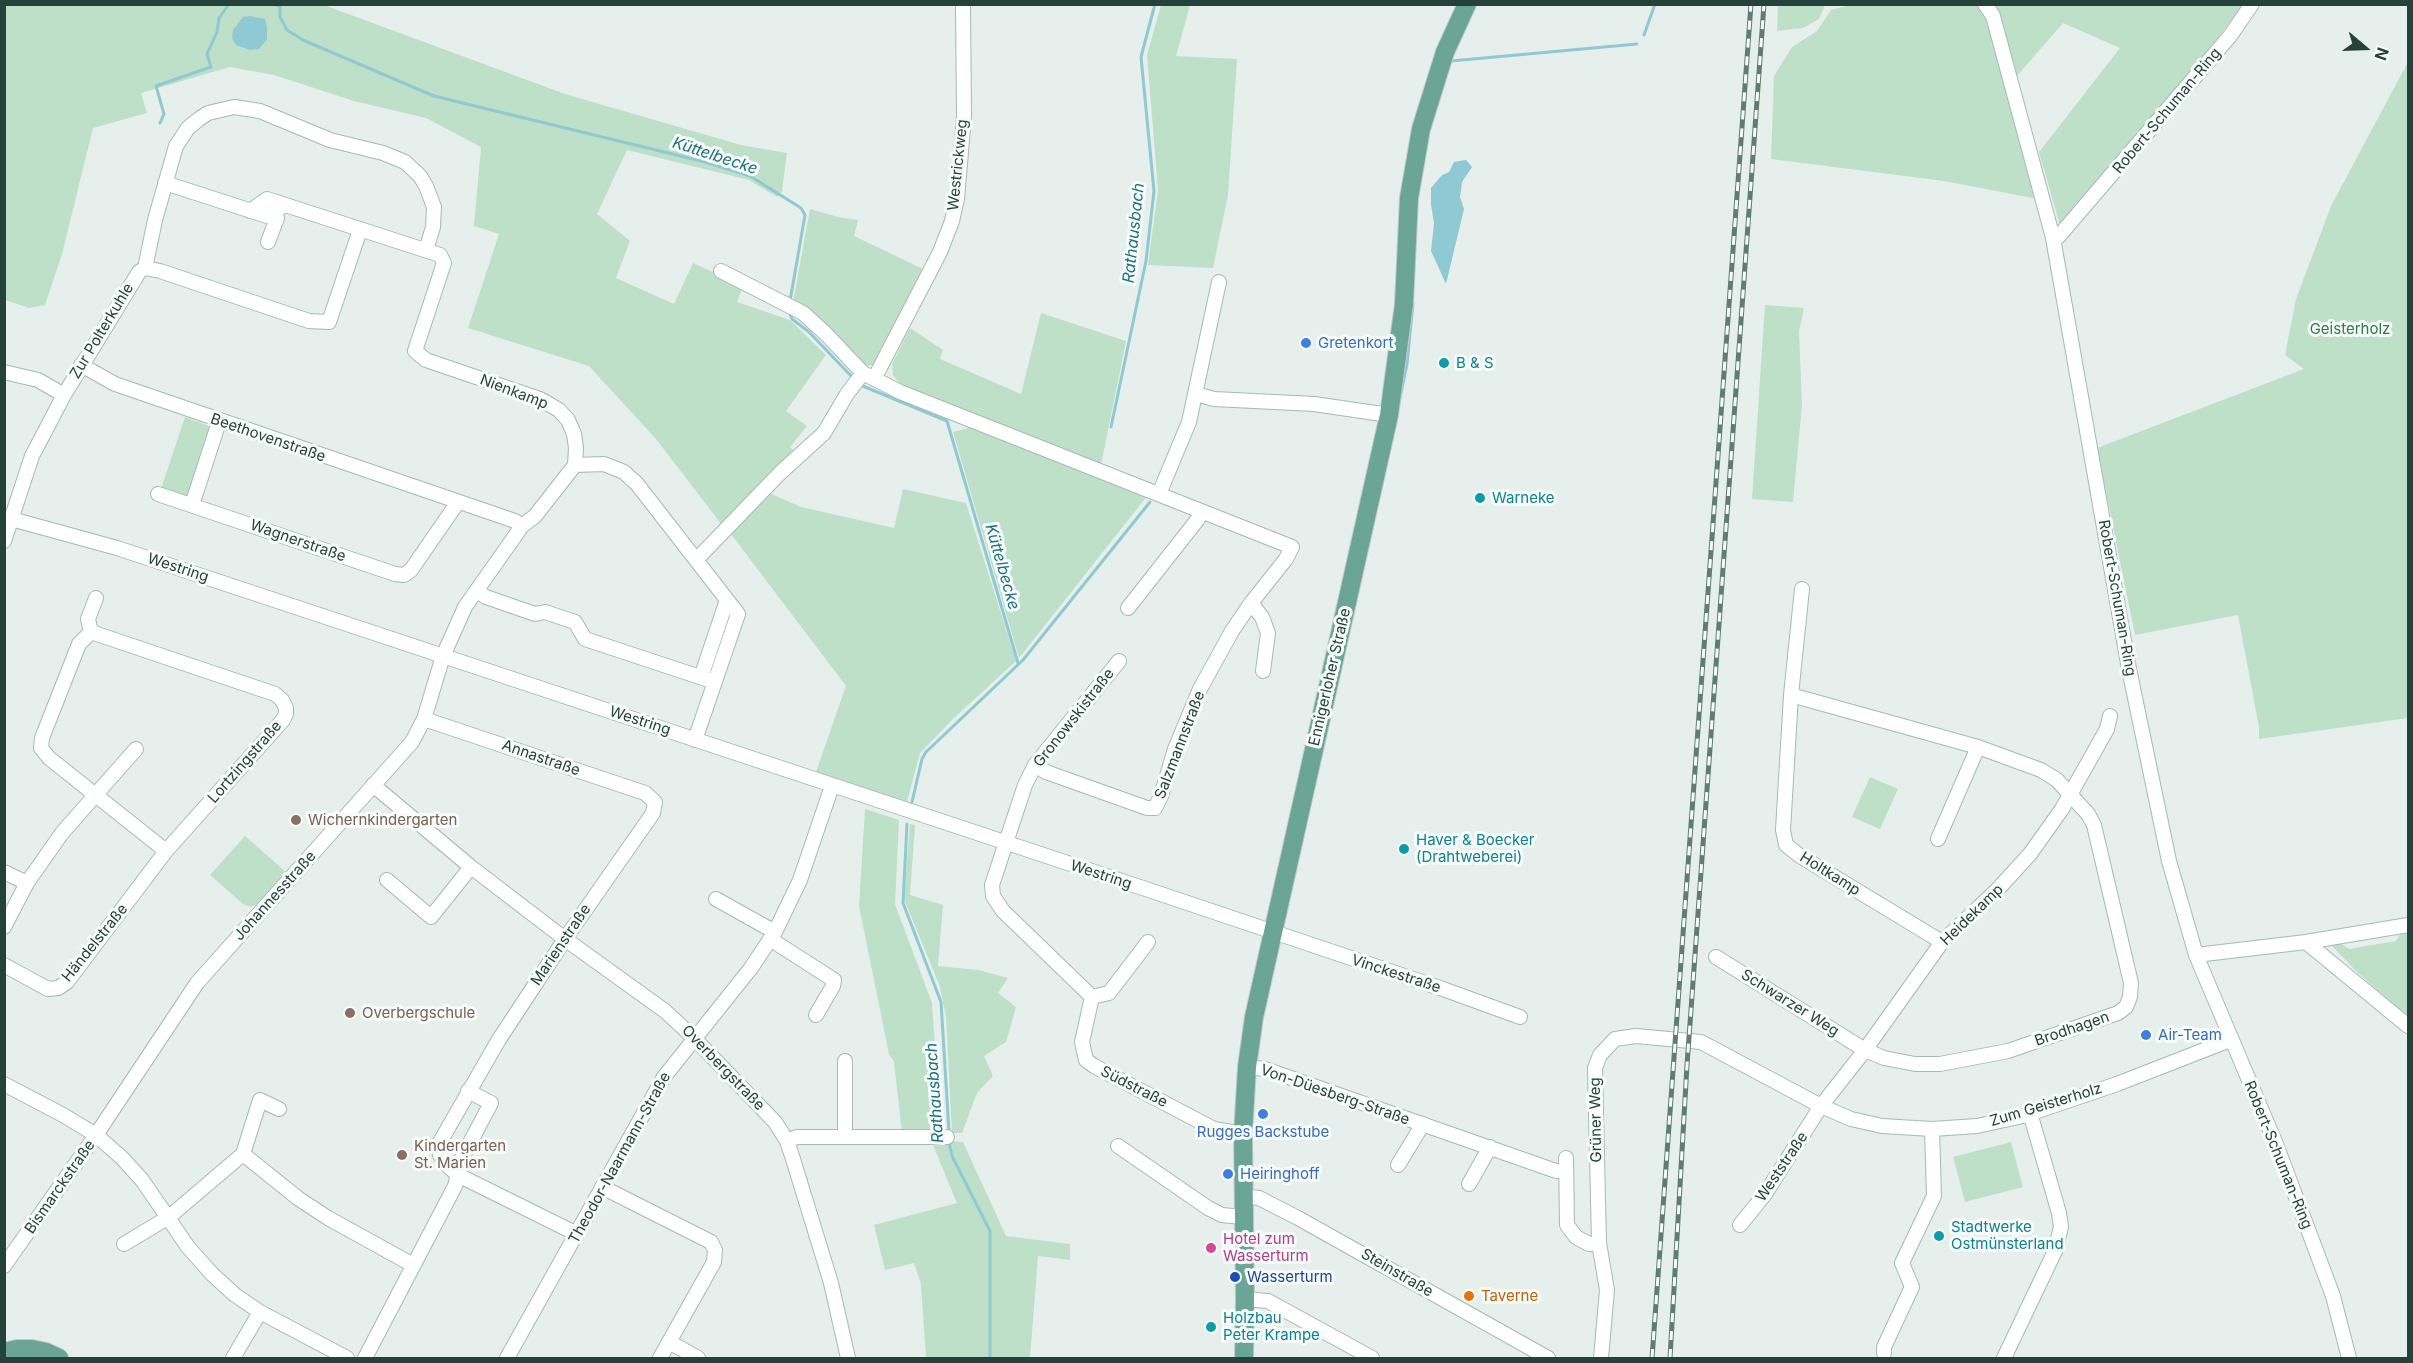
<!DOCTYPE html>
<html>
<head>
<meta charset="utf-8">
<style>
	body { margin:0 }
	#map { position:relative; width:2413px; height:1363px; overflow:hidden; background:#e6efeb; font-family:Inter,sans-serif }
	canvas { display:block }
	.frame { position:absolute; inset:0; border:6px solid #24423a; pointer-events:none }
	.north { position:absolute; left:2335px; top:18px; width:60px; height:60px; -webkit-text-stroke:4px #f7fbf9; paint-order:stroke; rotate:109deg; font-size:16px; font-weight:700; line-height:24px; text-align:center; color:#24423a }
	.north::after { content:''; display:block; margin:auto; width:21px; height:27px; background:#24423a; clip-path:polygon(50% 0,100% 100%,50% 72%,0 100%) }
</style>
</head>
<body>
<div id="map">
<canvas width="2413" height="1363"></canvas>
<div class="frame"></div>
<div class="north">N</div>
</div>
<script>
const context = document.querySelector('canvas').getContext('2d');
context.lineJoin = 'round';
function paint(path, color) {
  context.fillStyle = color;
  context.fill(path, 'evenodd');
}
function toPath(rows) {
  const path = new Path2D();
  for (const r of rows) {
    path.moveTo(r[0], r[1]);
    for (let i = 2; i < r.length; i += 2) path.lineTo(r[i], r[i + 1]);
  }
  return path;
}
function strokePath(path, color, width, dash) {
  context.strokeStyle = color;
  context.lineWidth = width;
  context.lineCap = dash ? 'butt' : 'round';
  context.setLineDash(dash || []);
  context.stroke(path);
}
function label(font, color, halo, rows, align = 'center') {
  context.font = font + ' Inter,sans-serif';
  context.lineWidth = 6;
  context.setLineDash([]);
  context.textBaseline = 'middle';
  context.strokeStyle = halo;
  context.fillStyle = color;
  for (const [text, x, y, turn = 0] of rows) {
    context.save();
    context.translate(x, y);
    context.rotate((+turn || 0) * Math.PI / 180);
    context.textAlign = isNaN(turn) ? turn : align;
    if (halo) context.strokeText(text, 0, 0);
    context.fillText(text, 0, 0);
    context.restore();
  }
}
paint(toPath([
	[1854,4,1980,5,1989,19,2038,199,1944,181,1771,159,1774,76,1792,47,1817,31,1831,10],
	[5,5,324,5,565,94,741,145,787,153,782,191,777,197,749,180,627,150,597,214,630,241,616,278,674,304,693,263,743,286,737,302,790,320,826,355,786,411,807,426,790,447,795,452,722,525,656,439,589,366,468,328,499,234,474,226,481,147,426,118,354,101,274,75,230,67,141,93,147,113,93,128,62,254,45,305,29,308,5,300],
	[1161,5,1190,5,1176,56,1237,59,1228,195,1213,268,1148,265,1158,190,1147,55],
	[1778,5,1824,5,1824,7,1819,19,1803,28,1777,31],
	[1992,5,2243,5,2188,76,2061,229,2039,152,2120,48,2063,23,2017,76,1998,14],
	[2408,62,2408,718,2259,739,2259,727,2238,615,2135,635,2097,448,2304,369,2285,355,2296,299,2331,206],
	[810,209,838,217,858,220,854,236,925,270,873,365,862,366,793,302],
	[1765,305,1804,308,1799,331,1802,405,1793,502,1752,499],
	[1041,313,1126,341,1101,465,900,384,893,375,892,364,910,328,943,350,940,359,1021,394],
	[185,417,209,426,212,432,192,494,186,497,161,489],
	[972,427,1148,495,1019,658,953,432],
	[903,489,966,503,1016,661,955,717,920,753,907,802,816,772,846,686,731,534,769,493,801,507,894,528],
	[1870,777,1898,789,1880,829,1852,817],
	[865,809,899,820,895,904,932,1003,941,1134,902,1133,894,1062,889,1054,859,906],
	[910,824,915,825,910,895,943,905,938,966,978,970,1008,978,998,993,1016,1007,1006,1042,984,1056,993,1076,977,1093,962,1133,952,1133,946,1017,940,987,904,899],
	[245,836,286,872,259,903,251,907,243,904,210,875],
	[2408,931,2408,1017,2357,972,2331,945,2340,943,2349,949,2396,941,2401,933],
	[931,1140,963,1142,1006,1236,1070,1244,1070,1260,1038,1256,1030,1358,926,1358,921,1284,914,1263,885,1270,874,1225,957,1203],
	[2011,1142,2023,1187,1965,1202,1953,1157]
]), '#bfe0c8');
paint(toPath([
	[250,16,265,19,267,27,267,39,259,49,250,50,236,45,232,38,233,30,243,17],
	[1466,160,1472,167,1462,182,1460,197,1464,209,1446,284,1431,251,1434,223,1431,205,1431,188,1442,175,1449,172,1454,162]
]), '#8ec9d4');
strokePath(toPath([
	[272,4,280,6],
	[280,4,280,17,287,30,303,40,434,96,705,162,750,176,801,208,805,215,790,301],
	[1644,35,1655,4],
	[1451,61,1637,44],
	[160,123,164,114,156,86,211,67,207,54,217,32,219,18,229,4],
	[789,311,792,319,809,332,854,379],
	[858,384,947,421,1018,663],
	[1399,403,1407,364,1413,303],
	[1111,427,1146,261,1154,191,1141,57,1155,4],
	[912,802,922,759,926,752,1023,660,1150,502],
	[907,824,903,903,941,1002,949,1132],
	[949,1142,952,1156,990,1231,990,1358]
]), '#8ec9d4', 3);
const minor = toPath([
	[1985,4,1993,16,2053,238,2129,669,2169,861,2196,955,2276,1144,2333,1296,2349,1358],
	[165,183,267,216,285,205],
	[2053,238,2059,236,2230,36,2252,4],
	[268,242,277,218,273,213],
	[145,268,155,220,176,146,188,128,199,119,208,113,234,107,260,111,330,140,383,153,405,162,420,176,426,186,434,207,433,227,426,250],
	[721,271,803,313,826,334,863,373,900,392,1292,547,1286,559,1251,603,1232,631,1200,689,1175,749,1161,796,1155,808,1147,808,1046,772,1035,765],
	[81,365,115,384,515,521,522,526],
	[4,372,38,380,64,395],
	[874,379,940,252,952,221,957,199,964,116,963,4],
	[1196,394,1214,399,1314,404,1389,415],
	[575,465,604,464,624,472,637,484,738,614,695,740],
	[158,494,395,574,404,575,411,570,458,502],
	[1159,494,1189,422,1219,282],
	[192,505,219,422],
	[4,517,117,548,208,578,1140,887,1443,989,1520,1017],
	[4,541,32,456,64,395,139,272,145,268,160,271,309,321,329,322,360,230],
	[697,559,780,473,824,433,847,394,863,373],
	[1802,589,1791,695,1783,830,1786,845,1800,856,1942,942],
	[476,591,486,597,535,614,545,612,575,622,585,639,715,682],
	[1251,603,1262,617,1268,633,1263,671],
	[1128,608,1198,519,1201,511],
	[91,632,79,644,42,738,41,748,49,758,166,851],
	[91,632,88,619,96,598],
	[701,677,727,600],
	[424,719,645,793,655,802,653,813,565,939,498,1041,440,1142,440,1155,447,1165,458,1175,577,1234],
	[373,785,471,867,565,939,665,1011,694,1038,775,1122,787,1141,793,1159,831,1283,848,1358],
	[1938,839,1978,747],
	[4,872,27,883],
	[387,880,431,917,471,867],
	[716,899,775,932],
	[4,927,27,883,62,833,136,749],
	[770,939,834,980,833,986,816,1015],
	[2306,942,2408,1026],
	[2196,955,2306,942,2408,925],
	[1716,957,1865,1050,1884,1058,1915,1064,1940,1064,2008,1051,2118,1013,2126,1007,2130,997,2131,983,2094,825,2088,814,2057,780,2041,770,1978,747,1791,695],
	[4,965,48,989,58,988,67,982,166,851,283,720,286,714,286,708,282,700,275,694,91,632],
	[1092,997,1003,911,993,896,992,885,1025,785,1035,765,1119,661],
	[1092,997,1082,1042,1086,1060,1094,1066,1214,1129,1243,1134],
	[1092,997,1109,993,1148,942],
	[1247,1067,1265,1069,1556,1171,1566,1171],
	[4,1084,63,1115,96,1135,122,1158,142,1180,188,1247,212,1274,235,1295,260,1312,347,1358],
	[845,1136,845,1061],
	[787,1141,797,1137,947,1137],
	[1118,1146,1208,1208,1222,1215,1243,1217],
	[243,1154,299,1199,328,1218,413,1265],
	[1566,1158,1567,1225,1576,1237,1589,1244,1599,1243],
	[1398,1165,1423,1124],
	[1469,1184,1490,1147],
	[602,1187,711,1242,715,1250,714,1262,660,1358],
	[1242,1196,1259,1198,1298,1218,1548,1358],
	[1740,1225,1765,1194,1821,1106,1865,1050,1942,942,1998,889,2030,854,2062,809,2107,729,2110,716],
	[124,1244,169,1217,243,1154,260,1100,279,1109],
	[4,1266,96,1135,197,983,412,742,424,719,443,656,465,607,522,526,535,516,575,465,576,448,574,434,568,420,559,410,540,399,426,360,415,351,444,263,440,255,267,199,250,211],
	[1245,1299,1268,1301,1372,1358],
	[669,1342,698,1358],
	[1884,1353,1884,1347,1912,1287,1902,1263,1934,1196,1932,1129],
	[233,1358,260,1312],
	[365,1358,455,1186,462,1158,491,1103,468,1091],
	[507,1358,664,1077,751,968,775,932,800,880,832,786],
	[1601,1358,1607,1290,1599,1243,1595,1068,1600,1055,1615,1039,1636,1036,1701,1042,1821,1106,1851,1119,1882,1126,1932,1129,1977,1126,2023,1116,2117,1084,2230,1040],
	[2004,1358,2055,1251,2061,1227,2059,1213,2030,1113]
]);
const major = toPath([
	[4,1352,17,1349,32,1349,46,1352,59,1358],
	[1244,1358,1245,1299,1243,1134,1247,1067,1254,1017,1389,415,1404,304,1409,198,1421,129,1445,52,1467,4]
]);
strokePath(minor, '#a8b8b2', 16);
strokePath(major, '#c2cac8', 20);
strokePath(minor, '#fff', 14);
strokePath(major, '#6aa596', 18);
const rail = toPath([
	[1652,1358,1751,4],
	[1670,1358,1687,1065,1764,4]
]);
strokePath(rail, '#5f7d75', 5);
strokePath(rail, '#f7fbf9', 3, [9]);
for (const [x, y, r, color] of [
	[1306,343,6,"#3f7fe0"],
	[1444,363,6,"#0f9aa8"],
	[1480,498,6,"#0f9aa8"],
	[296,820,6,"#8d6e63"],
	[1404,849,6,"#0f9aa8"],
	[350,1013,6,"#8d6e63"],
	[2146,1035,6,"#3f7fe0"],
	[1263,1114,6,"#3f7fe0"],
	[402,1155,6,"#8d6e63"],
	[1228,1174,6,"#3f7fe0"],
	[1939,1236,6,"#0f9aa8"],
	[1211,1248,6,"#d1479c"],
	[1235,1277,6,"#1a4fb4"],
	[1469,1296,6,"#e8710a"],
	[1211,1327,6,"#0f9aa8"]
]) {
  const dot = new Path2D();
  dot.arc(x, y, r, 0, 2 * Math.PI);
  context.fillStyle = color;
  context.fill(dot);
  strokePath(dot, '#f7fbf9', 2);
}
label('15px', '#24423a', '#f7fbf9', [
	["Robert-Schuman-Ring",2167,111,-50],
	["Westrickweg",958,165,-84],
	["Zur Polterkuhle",102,331,-59],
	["Nienkamp",514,392,21],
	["Beethovenstraße",268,438,19],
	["Wagnerstraße",298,541,19],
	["Westring",178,568,18],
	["Robert-Schuman-Ring",2117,598,80],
	["Ennigerloher Straße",1330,677,-77],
	["Gronowskistraße",1074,718,-52],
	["Westring",640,721,18],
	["Salzmannstraße",1180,745,-69],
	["Annastraße",541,758,19],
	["Lortzingstraße",245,762,-49],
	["Holtkamp",1830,874,32],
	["Westring",1101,875,18],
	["Johannesstraße",275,896,-48],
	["Heidekamp",1972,915,-44],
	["Händelstraße",95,943,-51],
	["Marienstraße",561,945,-56],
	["Vinckestraße",1396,974,18],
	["Schwarzer Weg",1790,1003,32],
	["Brodhagen",2072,1029,-19],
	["Overbergstraße",723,1068,46],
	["Südstraße",1134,1087,27],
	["Von-Düesberg-Straße",1335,1095,19],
	["Zum Geisterholz",2046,1105,-17],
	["Grüner Weg",1596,1120,-91],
	["Robert-Schuman-Ring",2278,1155,68],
	["Theodor-Naarmann-Straße",620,1158,-61],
	["Weststraße",1782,1167,-56],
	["Bismarckstraße",60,1187,-55],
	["Steinstraße",1397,1273,30]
]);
label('15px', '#2d7a4b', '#f7fbf9', [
	["Geisterholz",2350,329]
]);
label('15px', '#366cbe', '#f7fbf9', [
	["Gretenkort",1318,343],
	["Air-Team",2158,1035],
	["Rugges Backstube",1263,1132,"center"],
	["Heiringhoff",1240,1174]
], 'left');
label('15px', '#0d838f', '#f7fbf9', [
	["B & S",1456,363],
	["Warneke",1492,498],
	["Haver & Boecker",1416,840],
	["(Drahtweberei)",1416,857],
	["Stadtwerke",1951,1227],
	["Ostmünsterland",1951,1244],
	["Holzbau",1223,1318],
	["Peter Krampe",1223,1335]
], 'left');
label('15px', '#785e54', '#f7fbf9', [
	["Wichernkindergarten",308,820],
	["Overbergschule",362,1013],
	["Kindergarten",414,1146],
	["St. Marien",414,1163]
], 'left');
label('15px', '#b23c85', '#f7fbf9', [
	["Hotel zum",1223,1239],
	["Wasserturm",1223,1256]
], 'left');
label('15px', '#164399', '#f7fbf9', [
	["Wasserturm",1247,1277]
], 'left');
label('15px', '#c56008', '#f7fbf9', [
	["Taverne",1481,1296]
], 'left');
label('italic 16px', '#1c6f80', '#f7fbf9', [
	["Küttelbecke",715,156,18],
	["Rathausbach",1134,233,-84],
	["Küttelbecke",1002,567,74],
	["Rathausbach",935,1093,-94]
]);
</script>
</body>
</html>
